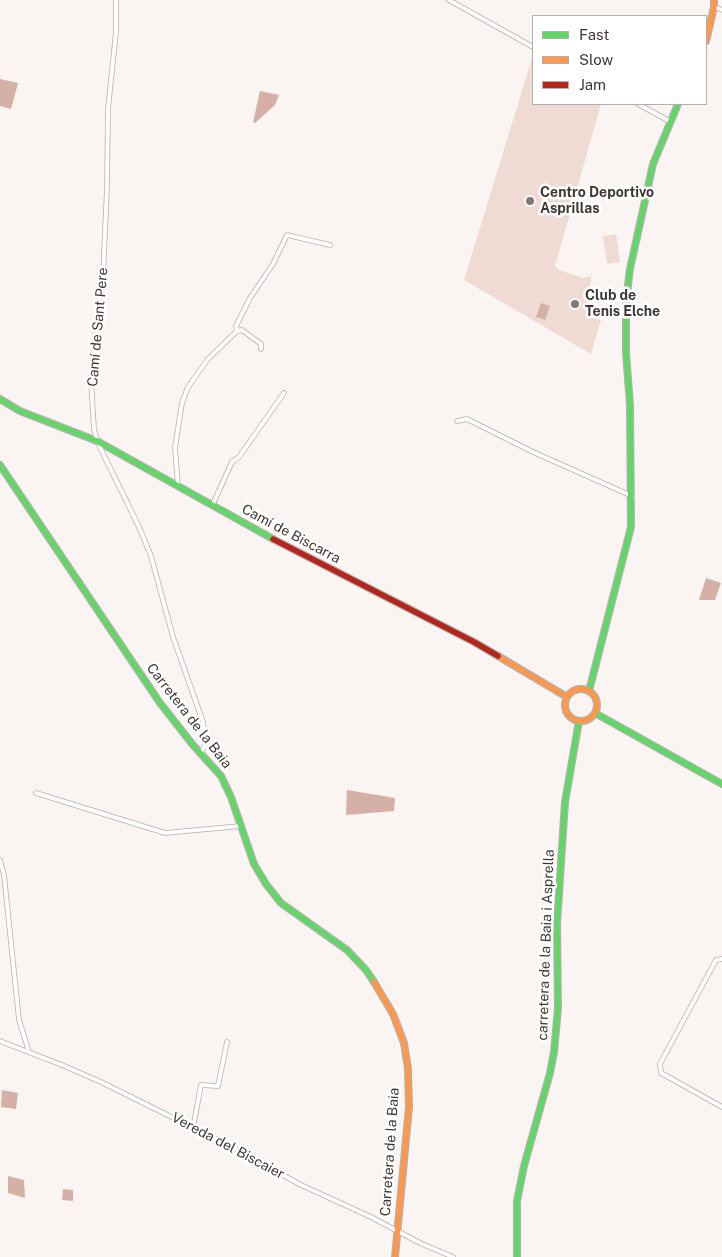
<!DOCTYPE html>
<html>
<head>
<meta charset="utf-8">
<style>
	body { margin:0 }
	#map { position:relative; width:722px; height:1257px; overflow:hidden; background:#faf4f2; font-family:"Public Sans",sans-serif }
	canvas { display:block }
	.legend { position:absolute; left:532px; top:15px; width:175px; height:90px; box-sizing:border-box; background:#fff; border:1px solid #b2afae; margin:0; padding:6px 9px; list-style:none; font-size:15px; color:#3e3735 }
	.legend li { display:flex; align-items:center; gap:10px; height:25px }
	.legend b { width:25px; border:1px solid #b2afae }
</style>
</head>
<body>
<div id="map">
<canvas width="722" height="1257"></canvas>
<ul class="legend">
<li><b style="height:6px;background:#63d668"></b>Fast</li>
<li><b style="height:6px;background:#ff974d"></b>Slow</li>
<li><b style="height:6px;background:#b3261e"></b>Jam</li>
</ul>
</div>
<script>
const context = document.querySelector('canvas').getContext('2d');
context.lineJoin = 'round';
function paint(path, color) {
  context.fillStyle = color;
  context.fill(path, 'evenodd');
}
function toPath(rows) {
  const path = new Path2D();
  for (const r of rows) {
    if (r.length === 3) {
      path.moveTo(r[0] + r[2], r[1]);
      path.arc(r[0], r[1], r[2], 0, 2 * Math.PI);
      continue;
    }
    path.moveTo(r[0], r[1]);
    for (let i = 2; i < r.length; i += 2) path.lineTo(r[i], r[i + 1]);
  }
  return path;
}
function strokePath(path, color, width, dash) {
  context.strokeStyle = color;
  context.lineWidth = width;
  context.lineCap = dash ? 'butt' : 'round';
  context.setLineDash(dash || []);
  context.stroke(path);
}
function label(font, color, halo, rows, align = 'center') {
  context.font = font + ' "Public Sans",sans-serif';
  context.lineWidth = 5;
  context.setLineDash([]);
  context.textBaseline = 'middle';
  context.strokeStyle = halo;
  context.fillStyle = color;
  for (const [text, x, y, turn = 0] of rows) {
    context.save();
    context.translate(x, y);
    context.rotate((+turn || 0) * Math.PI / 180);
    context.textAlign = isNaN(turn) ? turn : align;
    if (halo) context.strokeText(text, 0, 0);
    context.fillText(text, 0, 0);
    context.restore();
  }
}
paint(toPath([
	[533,55,533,104,601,104,555,266,559,270,583,278,591,276,591,284,589,285,594,297,588,316,601,320,591,354,464,280],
	[616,234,620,262,607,264,603,236]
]), '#efdad4');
paint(toPath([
	[0,79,18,83,11,109,0,106],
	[260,91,279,95,275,105,255,123,253,122],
	[541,303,550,306,545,320,536,317],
	[706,578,721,583,715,600,699,600],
	[347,790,395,798,394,811,346,815],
	[2,1090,18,1093,16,1109,1,1107],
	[8,1176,24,1180,25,1198,8,1193],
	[63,1189,73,1190,73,1201,62,1200]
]), '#d4b0a7');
const street = toPath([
	[116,0,116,32,108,109,107,187,103,276,97,316,91,381,94,429,97,441,139,527,151,556,173,637,203,722,205,736,205,745,201,753],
	[449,0,533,47],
	[714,7,722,10],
	[638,104,671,122],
	[237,331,236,326,250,298,273,264,287,235,330,245],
	[457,421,467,419,533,452,632,496],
	[178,486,175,448,182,403,188,387,208,359,237,331,242,330,261,344,261,349],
	[212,506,232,462,239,457,284,393],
	[36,793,165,833,241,826],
	[0,860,4,875,19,1020,29,1052],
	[722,959,716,960,660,1064,661,1073,722,1107],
	[0,1041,62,1065,101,1082,236,1149,301,1185,371,1217,420,1243,453,1257],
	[193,1128,201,1085,218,1086,227,1042]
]);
const fast = toPath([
	[0,399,20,411,97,441,273,539],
	[0,465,160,703,193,745,221,776,231,797,254,864,266,884,281,903,347,950,366,970,374,982],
	[589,691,631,527,630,405,626,353,626,301,630,269,653,164,678,104],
	[595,713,722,784],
	[517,1257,517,1201,524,1166,550,1073,554,1052,558,1008,557,924,565,802,579,721]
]);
const slow = toPath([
	[706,41,714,7,714,0],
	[498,656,567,697],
	[581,705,16],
	[374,982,393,1014,404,1043,408,1069,409,1107,395,1257]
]);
const jam = toPath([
	[273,539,474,642,498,656]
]);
strokePath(street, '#b5afae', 5.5);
strokePath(fast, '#b5afae', 8);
strokePath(slow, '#b5afae', 8);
strokePath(jam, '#b5afae', 8);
strokePath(street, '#fefdfd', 4);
strokePath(fast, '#63d668', 5.5);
strokePath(slow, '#ff974d', 5.5);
strokePath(jam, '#b3261e', 5.5);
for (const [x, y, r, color] of [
	[530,201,5,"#807977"],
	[575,304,5,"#807977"]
]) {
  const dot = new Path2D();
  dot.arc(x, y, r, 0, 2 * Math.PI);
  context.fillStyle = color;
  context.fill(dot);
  strokePath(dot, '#fff', 2);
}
label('bold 14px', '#3e3735', '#fff', [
	["Centro Deportivo",540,193],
	["Asprillas",540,209],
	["Club de",585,296],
	["Tenis Elche",585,312]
], 'left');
label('14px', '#3e3735', '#fff', [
	["Camí de Sant Pere",98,327,-85],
	["Camí de Biscarra",291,534,28],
	["Carretera de la Baia",189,716,52],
	["carretera de la Baia i Asprella",546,945,-88],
	["Vereda del Biscaier",228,1146,28],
	["Carretera de la Baia",390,1152,-86]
]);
</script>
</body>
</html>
